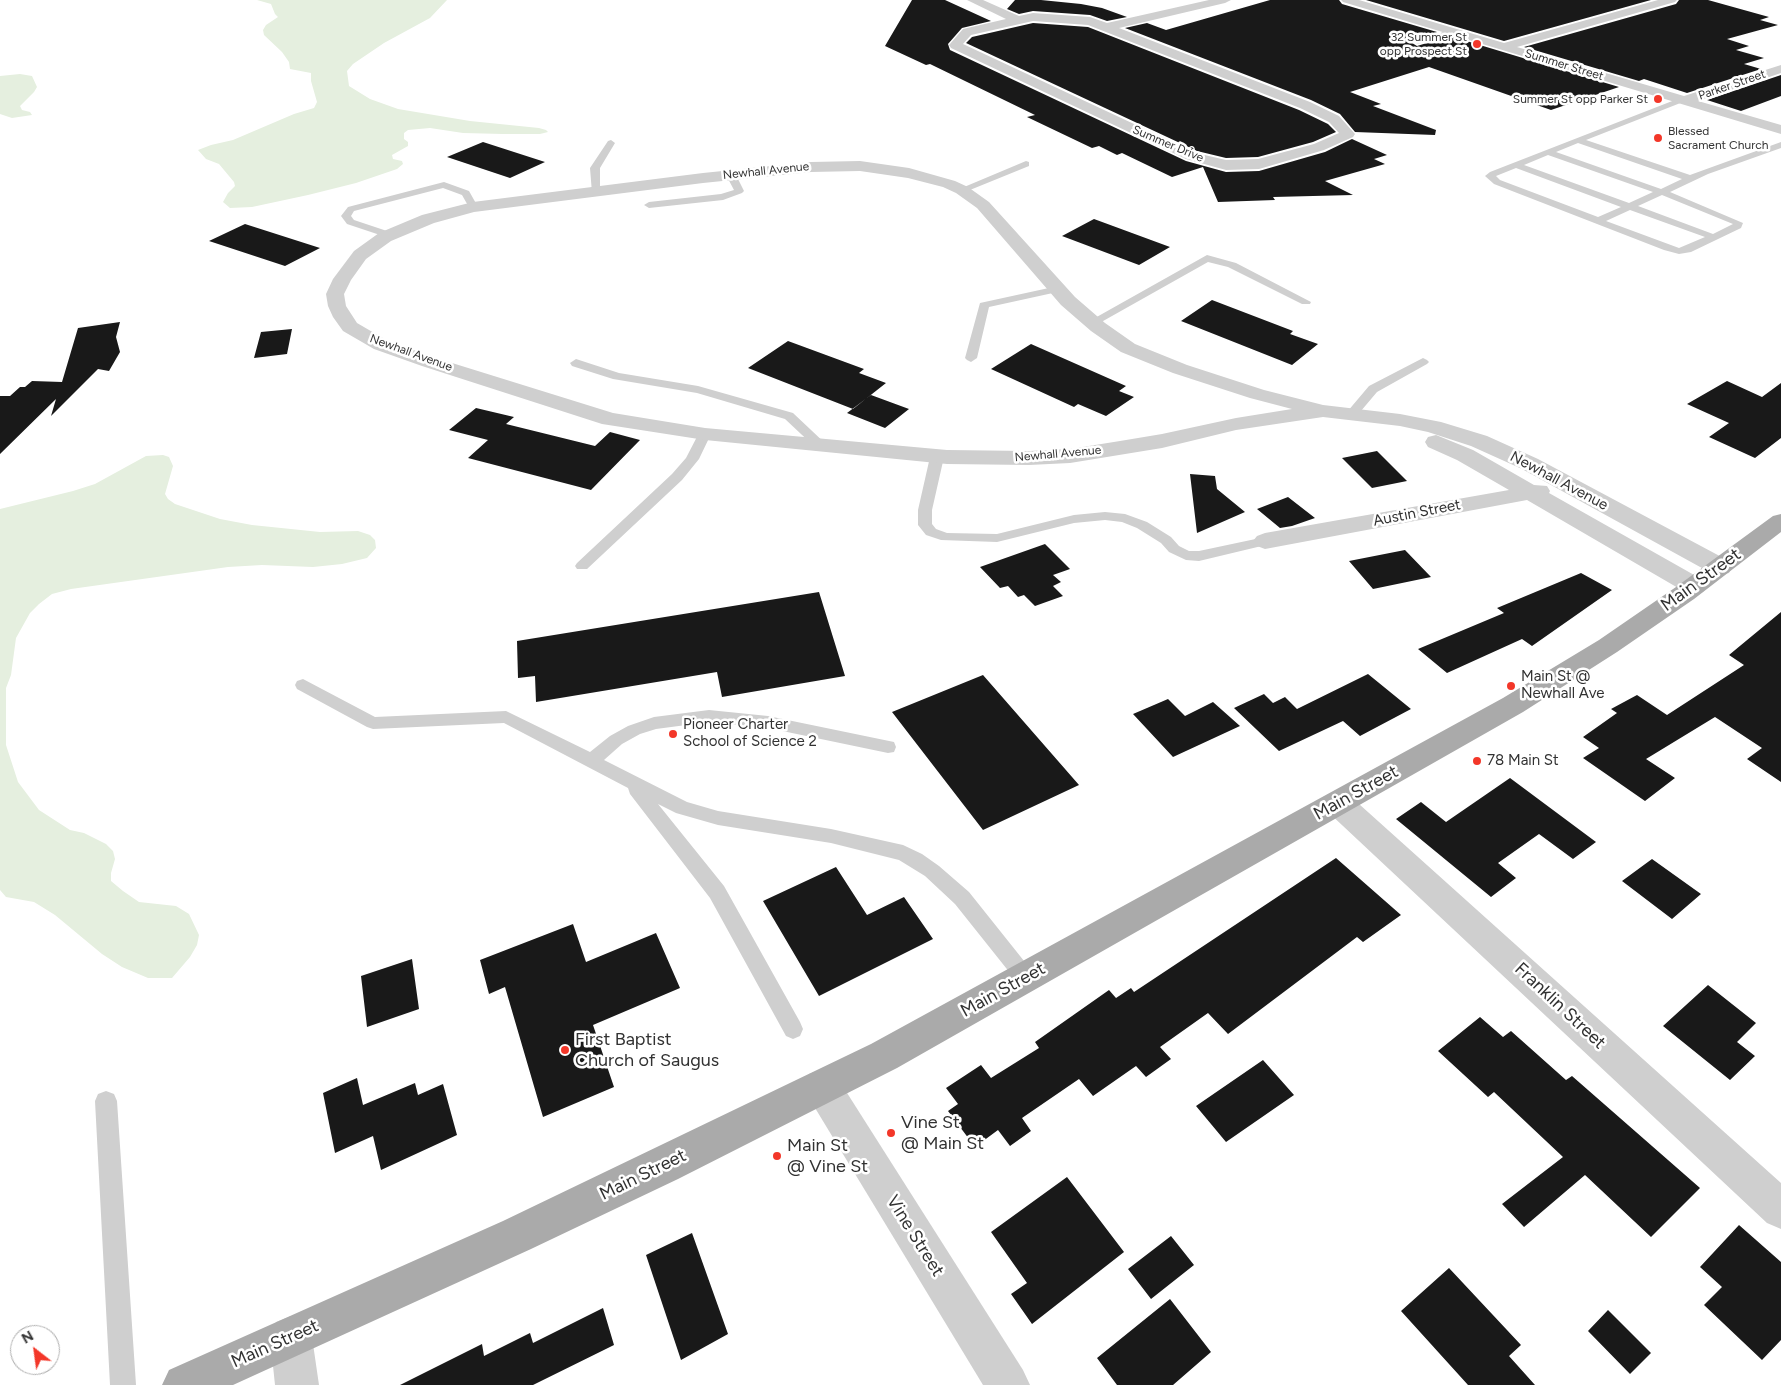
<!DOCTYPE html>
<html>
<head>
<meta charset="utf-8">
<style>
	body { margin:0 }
	#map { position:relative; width:1781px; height:1385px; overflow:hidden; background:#fff; font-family:Figtree,sans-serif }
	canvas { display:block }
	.north { position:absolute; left:10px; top:1325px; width:50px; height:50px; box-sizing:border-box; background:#fff; border:1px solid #adadad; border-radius:50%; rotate:330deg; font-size:14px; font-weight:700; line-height:20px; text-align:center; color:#323232 }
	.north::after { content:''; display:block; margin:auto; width:18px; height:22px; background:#f33729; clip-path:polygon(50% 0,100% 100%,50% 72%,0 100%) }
</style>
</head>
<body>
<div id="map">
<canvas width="1781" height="1385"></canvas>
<div class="north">N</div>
</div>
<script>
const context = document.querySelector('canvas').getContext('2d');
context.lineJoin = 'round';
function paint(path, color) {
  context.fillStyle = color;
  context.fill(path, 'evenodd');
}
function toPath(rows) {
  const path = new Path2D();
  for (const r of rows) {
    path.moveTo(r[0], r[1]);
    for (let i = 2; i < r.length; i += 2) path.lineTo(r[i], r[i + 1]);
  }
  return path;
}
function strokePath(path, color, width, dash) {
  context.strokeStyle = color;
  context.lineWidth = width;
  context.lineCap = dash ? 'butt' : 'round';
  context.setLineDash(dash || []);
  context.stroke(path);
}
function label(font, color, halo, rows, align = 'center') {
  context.font = font + ' Figtree,sans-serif';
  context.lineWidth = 5;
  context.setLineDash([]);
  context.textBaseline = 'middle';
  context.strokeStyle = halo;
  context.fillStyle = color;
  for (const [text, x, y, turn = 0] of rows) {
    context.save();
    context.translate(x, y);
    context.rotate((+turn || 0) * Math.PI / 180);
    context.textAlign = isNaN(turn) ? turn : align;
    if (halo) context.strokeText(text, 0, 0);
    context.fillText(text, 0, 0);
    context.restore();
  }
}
paint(toPath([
	[257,0,447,0,430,18,384,43,353,64,347,71,349,86,370,99,398,109,470,121,539,128,546,130,548,132,540,134,503,134,463,133,430,128,408,130,404,133,404,139,408,142,408,146,392,155,393,159,402,161,403,164,397,169,356,183,308,195,252,207,230,208,223,202,228,193,235,186,234,182,219,164,206,159,198,150,211,145,233,140,294,114,314,108,317,102,311,81,311,73,290,69,289,62,282,52,264,35,263,30,266,25,278,17,275,14,271,4],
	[20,74,32,76,37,87,34,92,20,106,22,110,30,112,32,115,12,118,0,114,0,76],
	[163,455,169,457,173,466,165,494,168,499,175,504,220,519,252,525,320,532,358,531,370,535,375,540,376,548,367,558,342,564,313,567,262,565,228,567,71,589,52,594,39,604,30,613,16,638,11,675,6,688,6,745,18,782,39,810,70,830,84,833,106,844,113,851,115,859,111,873,111,881,123,891,139,902,176,906,189,914,199,935,197,945,190,957,172,978,148,978,122,967,102,954,55,915,34,902,6,897,0,890,0,509,73,491,95,484,146,456]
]), '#e5efdf');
paint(toPath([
	[912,0,945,0,991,21,962,28,948,44,950,50,1186,161,1226,172,1259,171,1325,152,1352,139,1387,155,1374,159,1385,164,1325,181,1353,195,1273,197,1275,200,1218,202,1203,167,1172,177,1122,153,1117,155,1099,146,1092,148,1027,117,1035,115,930,64,926,65,885,46],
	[1015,0,1041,0,1081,4,1102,8,1127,17,1107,21,1090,15,1033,11,1019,14,1007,9],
	[1270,0,1339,0,1342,4,1437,32,1413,40,1412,43,1417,46,1450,36,1619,87,1551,110,1429,67,1350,92,1381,104,1373,106,1436,130,1435,135,1355,132,1340,114,1311,100,1125,28,1147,23,1166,30],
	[1366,0,1651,0,1504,41],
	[1679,0,1708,0,1769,17,1760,20,1778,25,1727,39,1749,46,1736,50,1764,58,1744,64,1761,69,1687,93,1644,79,1639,81,1524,47,1676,4],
	[1033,23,1088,27,1299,110,1328,124,1336,132,1313,142,1258,157,1226,158,1197,151,966,43,972,37],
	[1781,75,1781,96,1741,111,1707,100],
	[483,142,545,162,510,178,447,157],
	[1094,219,1170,247,1139,265,1062,236],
	[245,224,320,248,285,266,209,241],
	[1212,300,1293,331,1290,334,1318,344,1292,365,1181,321],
	[120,322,116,337,120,352,109,371,98,369,51,416,56,399,0,454,0,396,10,396,20,387,25,387,32,381,62,382,78,328],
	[292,329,287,354,254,358,261,332],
	[788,341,864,369,859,373,886,383,853,409,748,368],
	[1031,344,1126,386,1119,391,1134,397,1106,416,1078,404,1074,407,991,369],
	[1727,381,1762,397,1781,383,1781,438,1755,458,1709,437,1729,423,1687,404],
	[871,395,909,409,885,428,847,413],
	[476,408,514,417,506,424,595,446,610,432,640,440,591,490,468,458,488,440,449,430],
	[1377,451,1407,481,1372,488,1342,458],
	[1190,474,1215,476,1217,489,1245,512,1197,533],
	[1288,497,1315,518,1292,526,1280,528,1257,509],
	[1045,544,1070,569,1053,575,1061,582,1053,586,1063,596,1035,606,1024,595,1018,597,1008,586,1000,588,980,567],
	[1405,550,1431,577,1373,589,1349,561],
	[1581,573,1612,590,1532,646,1522,639,1447,673,1418,649,1504,613,1497,608],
	[819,592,845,676,722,697,717,672,536,702,535,676,518,678,517,641],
	[1781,612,1781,782,1747,759,1762,748,1715,717,1646,759,1675,778,1645,801,1583,758,1599,748,1583,737,1617,713,1611,709,1637,695,1667,715,1744,665,1729,655],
	[1368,674,1411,709,1360,736,1343,721,1279,751,1234,708,1264,694,1273,703,1285,697,1297,709],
	[983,675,1079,785,983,830,892,712],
	[1168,699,1185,716,1213,702,1240,726,1173,757,1133,714],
	[1510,778,1596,842,1573,859,1539,834,1498,863,1516,878,1491,897,1396,819,1421,802,1446,822],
	[1336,858,1401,915,1363,942,1357,937,1228,1034,1208,1013,1160,1047,1171,1059,1146,1077,1136,1066,1093,1096,1079,1079,1022,1118,1031,1131,1010,1146,998,1130,975,1147,948,1111,958,1104,946,1088,981,1065,991,1078,1039,1048,1035,1042,1109,990,1116,998,1131,988,1134,992],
	[1652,859,1701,894,1672,919,1622,881],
	[836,867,867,915,904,897,933,939,819,996,763,901],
	[573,924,586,962,656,933,680,988,593,1025,614,1087,543,1117,505,987,489,994,480,960],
	[412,959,419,1009,367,1027,361,976],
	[1708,985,1756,1023,1737,1042,1755,1056,1730,1080,1663,1026],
	[1480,1017,1503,1037,1511,1031,1566,1080,1572,1076,1700,1188,1651,1237,1585,1175,1524,1227,1502,1204,1563,1157,1494,1092,1488,1097,1438,1051],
	[1263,1060,1294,1095,1226,1142,1196,1106],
	[357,1078,363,1105,415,1083,418,1095,443,1084,457,1135,381,1170,373,1136,335,1153,323,1093],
	[1067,1177,1124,1252,1032,1324,1011,1294,1027,1283,991,1232],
	[1739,1225,1781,1262,1781,1340,1762,1360,1704,1305,1722,1287,1700,1267],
	[692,1233,728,1334,681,1360,646,1255],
	[1171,1236,1194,1265,1151,1299,1128,1269],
	[1449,1268,1521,1345,1509,1356,1535,1385,1468,1385,1401,1311],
	[1170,1299,1211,1352,1173,1385,1117,1385,1097,1358],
	[603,1308,614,1345,533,1385,400,1385,482,1344,484,1356,530,1333,533,1343],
	[1608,1310,1651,1353,1630,1374,1588,1331]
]), '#191919');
paint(toPath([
	[1452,29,1455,29,1455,33,1418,44,1414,42,1452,29],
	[1680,98,1683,98,1683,102,1586,140,1690,175,1781,142,1781,148,1708,174,1670,192,1743,223,1741,228,1691,252,1679,254,1664,250,1494,184,1485,176,1490,172,1680,98],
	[1578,143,1682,179,1661,189,1556,152,1578,143],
	[1548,155,1653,192,1629,203,1524,165,1548,155],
	[1516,168,1621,207,1598,217,1500,180,1496,176,1516,168],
	[1662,195,1733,224,1713,234,1638,206,1662,195],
	[1630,210,1705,237,1679,248,1606,221,1630,210],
	[611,140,615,143,600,168,600,191,598,193,592,193,590,168,608,141,611,140],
	[1026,161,1029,162,1029,166,965,192,962,193,957,190,1026,161],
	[731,172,736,175,744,191,742,193,723,200,649,208,644,205,649,202,721,194,734,190,726,175,731,172],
	[444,182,469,191,478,207,476,209,470,209,462,195,443,188,354,211,351,216,354,220,393,233,393,237,389,238,347,224,341,216,348,207,444,182],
	[1207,255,1236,263,1311,302,1310,304,1302,304,1228,267,1208,262,1096,325,1092,326,1086,323,1207,255],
	[1058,286,1063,289,1062,291,989,307,977,358,971,362,967,360,965,358,980,303,1058,286],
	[1423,358,1427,360,1429,362,1427,364,1377,392,1355,418,1347,418,1345,415,1347,412,1369,386,1423,358],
	[576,359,619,373,698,386,793,413,828,446,827,449,817,449,785,419,697,393,613,379,572,366,570,363,576,359],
	[705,430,711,434,699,459,682,480,587,569,577,569,575,566,577,563,672,474,686,458,700,431,705,430],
	[937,453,944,457,932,510,932,524,936,529,947,533,997,534,1074,515,1105,512,1125,514,1147,522,1171,537,1179,546,1189,551,1199,551,1265,537,1270,538,1272,541,1270,544,1199,561,1186,560,1169,552,1161,543,1137,528,1122,522,1105,520,1074,523,997,542,941,540,926,535,918,525,918,510,930,457,937,453],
	[303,679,375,717,506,711,590,752,610,736,628,726,654,717,709,710,768,716,894,742,896,747,894,752,888,753,768,728,709,722,656,729,640,734,622,744,604,760,687,802,718,811,831,829,903,845,922,854,939,866,969,892,1032,971,1035,977,1032,983,1025,986,1018,983,955,904,925,876,899,860,831,843,718,825,676,813,658,804,724,886,800,1022,803,1029,800,1036,793,1039,786,1036,710,898,630,794,628,788,504,723,373,729,367,727,297,689,295,685,297,681,303,679],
	[106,1091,114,1094,117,1101,136,1385,110,1385,95,1101,98,1094,106,1091]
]), '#cfcfcf');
paint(toPath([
	[967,0,983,0,1019,16,1033,13,1090,17,1107,23,1209,0,1231,0,1225,3,1119,28,1310,102,1339,116,1355,134,1353,137,1324,150,1259,169,1226,170,1186,159,951,48,949,45,963,29,1006,19,967,0],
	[1033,21,1088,25,1300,108,1329,122,1339,133,1314,144,1258,159,1226,160,1196,153,963,44,971,35,1033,21],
	[1341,0,1359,0,1504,43,1658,0,1677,0,1675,2,1517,47,1684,96,1781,65,1781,73,1698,101,1781,125,1781,134,1343,2,1341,0],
	[860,161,909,168,955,181,968,187,989,202,1075,297,1105,323,1135,344,1187,365,1264,390,1323,405,1400,414,1441,422,1487,436,1538,459,1729,561,1732,567,1729,573,1720,575,1711,573,1522,469,1471,446,1428,432,1400,426,1323,417,1236,430,1162,448,1070,463,1029,465,947,464,705,440,602,424,422,366,374,349,343,331,333,317,328,306,326,294,333,279,354,251,379,233,422,215,473,202,703,173,811,162,860,161],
	[860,171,908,178,943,187,956,193,977,208,1061,305,1091,331,1121,352,1173,373,1250,398,1292,409,1236,418,1162,434,1120,441,1070,449,1029,451,947,450,705,428,613,413,436,358,388,341,357,323,346,306,344,294,351,280,366,259,391,241,434,223,474,212,703,183,811,172,860,171],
	[1436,435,1473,450,1534,485,1547,486,1550,491,1549,493,1703,580,1707,586,1703,592,1694,594,1685,592,1527,500,1265,549,1257,546,1253,541,1257,536,1265,533,1509,490,1457,460,1428,447,1425,442,1428,437,1436,435],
	[1338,791,1349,795,1781,1183,1781,1229,1767,1223,1327,811,1323,803,1327,795,1338,791],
	[291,1316,306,1322,312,1337,319,1385,275,1385,270,1337,276,1322,291,1316]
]), '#cfcfcf');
paint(toPath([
	[822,1069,835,1074,1023,1370,1030,1385,983,1385,809,1098,804,1086,809,1074,822,1069]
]), '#cfcfcf');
paint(toPath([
	[1781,514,1781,532,1694,599,1617,652,1523,712,897,1068,678,1179,531,1249,233,1385,162,1385,169,1370,503,1221,871,1044,1503,698,1599,640,1676,587,1773,516,1781,514]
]), '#aaa');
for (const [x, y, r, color] of [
	[1477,44,5,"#f33729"],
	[1658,99,5,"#f33729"],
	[1658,138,5,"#f33729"],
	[1511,686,5,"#f33729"],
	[673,734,5,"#f33729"],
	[1477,761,5,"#f33729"],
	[565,1050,5,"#f33729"],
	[891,1133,5,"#f33729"],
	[777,1156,5,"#f33729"]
]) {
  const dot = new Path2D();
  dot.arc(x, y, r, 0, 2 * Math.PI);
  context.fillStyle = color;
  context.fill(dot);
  strokePath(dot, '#fff', 2);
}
label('12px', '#323232', '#fff', [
	["32 Summer St",1467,37],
	["opp Prospect St",1467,51],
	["Summer St opp Parker St",1648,99],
	["Blessed",1668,131,"left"],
	["Sacrament Church",1668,145,"left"]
], 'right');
label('12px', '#323232', '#fff', [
	["Summer Street",1564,65,17],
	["Parker Street",1732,85,-19],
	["Summer Drive",1168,144,23],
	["Newhall Avenue",766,171,-6],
	["Newhall Avenue",411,353,20],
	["Newhall Avenue",1058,454,-5]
]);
label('15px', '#323232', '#fff', [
	["Newhall Avenue",1559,481,28],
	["Austin Street",1417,513,-11]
]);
label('15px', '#323232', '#fff', [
	["Main St @",1521,677],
	["Newhall Ave",1521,694],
	["Pioneer Charter",683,725],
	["School of Science 2",683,742],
	["78 Main St",1487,761]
], 'left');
label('18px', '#323232', '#fff', [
	["Main Street",1701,580,-36],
	["Main Street",1356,793,-29],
	["Main Street",1003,990,-29],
	["Franklin Street",1560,1006,43],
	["Main Street",643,1175,-26],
	["Vine Street",915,1236,58],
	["Main Street",275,1344,-24]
]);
label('18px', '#323232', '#fff', [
	["First Baptist",575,1040],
	["Church of Saugus",575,1061],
	["Vine St",901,1123],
	["@ Main St",901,1144],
	["Main St",787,1146],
	["@ Vine St",787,1167]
], 'left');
</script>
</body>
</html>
